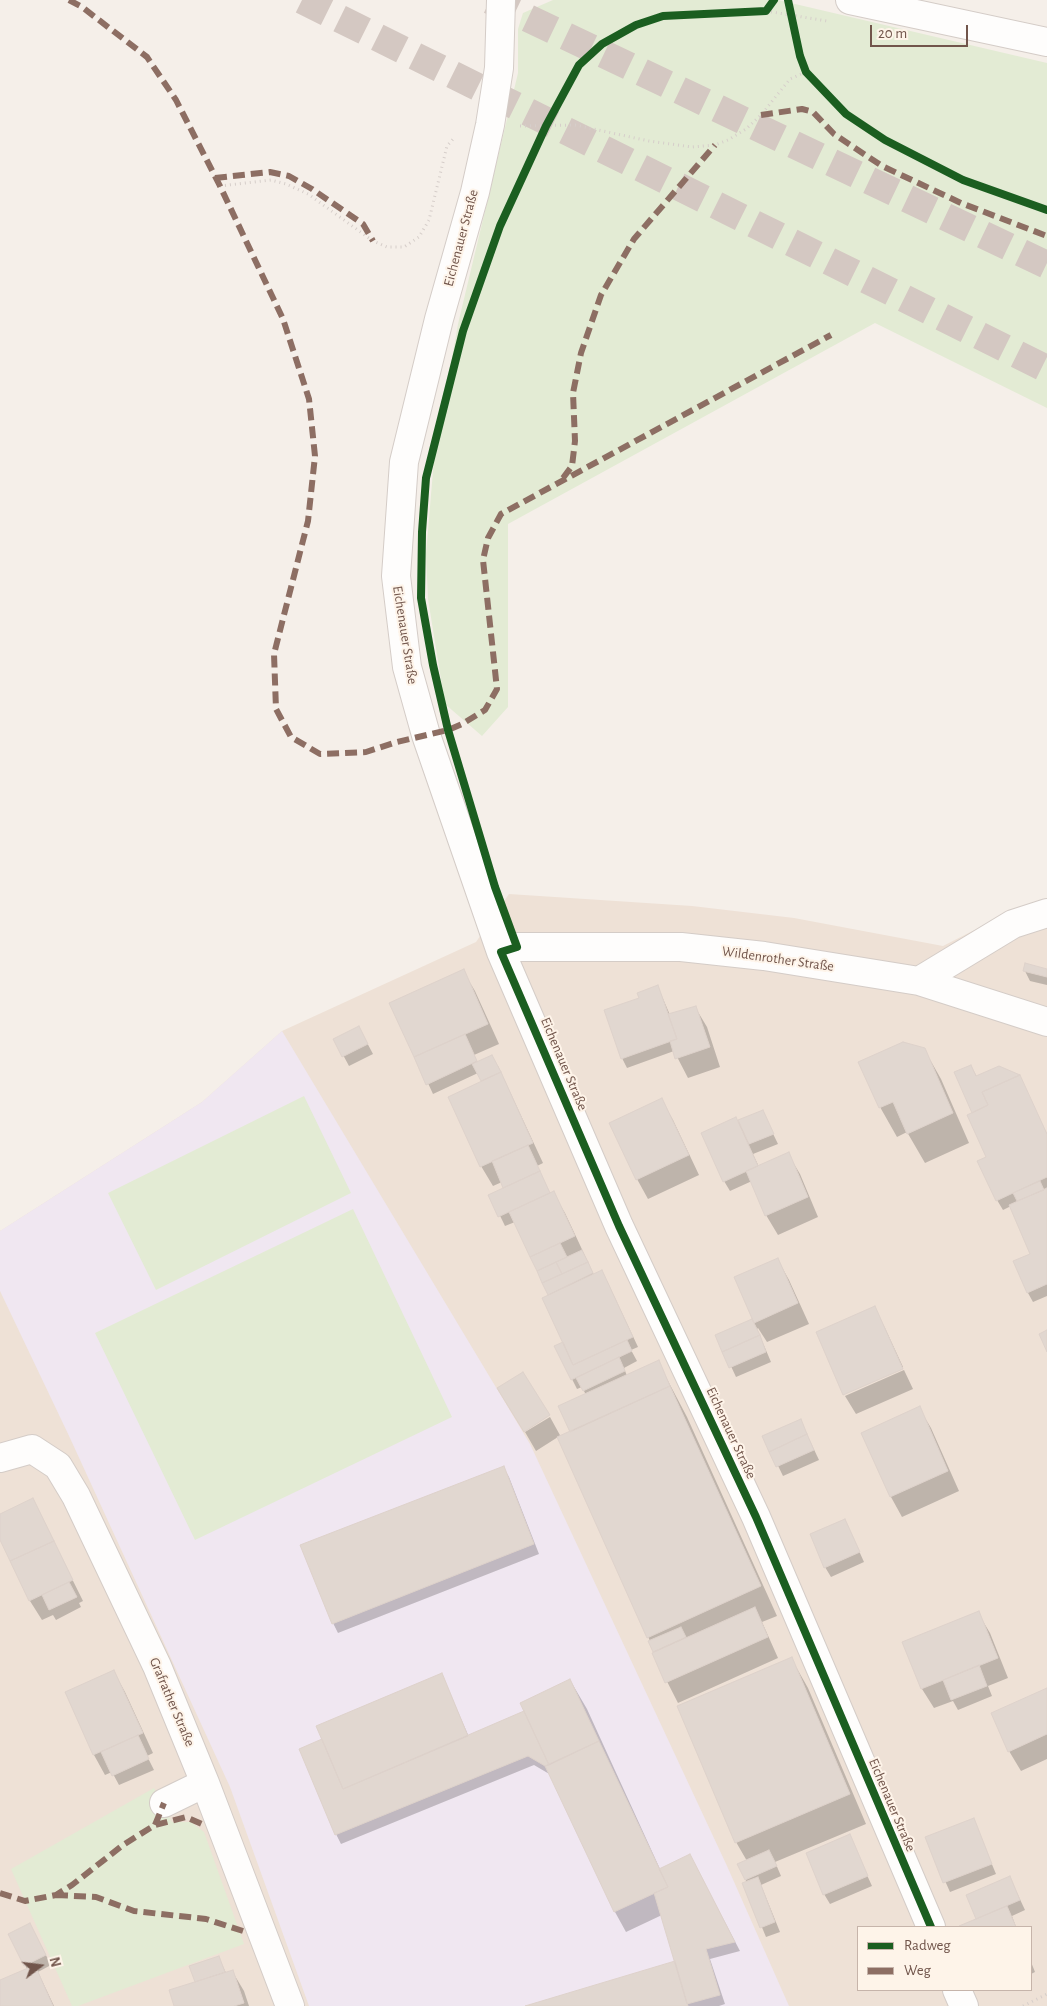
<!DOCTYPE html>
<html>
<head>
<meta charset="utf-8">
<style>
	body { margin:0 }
	#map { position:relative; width:1047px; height:2006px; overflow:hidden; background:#f5efe9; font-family:"Alegreya Sans",sans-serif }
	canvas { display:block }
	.legend { position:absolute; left:857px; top:1926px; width:175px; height:65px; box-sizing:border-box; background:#fef4e9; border:1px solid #c6b4aa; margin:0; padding:6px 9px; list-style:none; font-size:15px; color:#71554b }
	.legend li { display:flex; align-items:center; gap:10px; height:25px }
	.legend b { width:25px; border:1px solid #c6b4aa }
	.north { position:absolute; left:15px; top:1941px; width:50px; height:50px; -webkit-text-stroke:4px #fef4e9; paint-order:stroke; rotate:75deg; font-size:14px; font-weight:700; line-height:20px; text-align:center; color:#71554b }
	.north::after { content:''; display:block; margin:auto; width:18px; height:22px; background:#71554b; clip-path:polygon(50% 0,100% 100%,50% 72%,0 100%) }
	.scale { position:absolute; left:870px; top:25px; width:98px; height:22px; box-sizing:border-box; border:2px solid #71554b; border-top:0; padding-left:6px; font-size:15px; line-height:18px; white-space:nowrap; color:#71554b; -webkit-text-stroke:4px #fef4e9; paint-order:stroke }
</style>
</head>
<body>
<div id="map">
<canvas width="1047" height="2006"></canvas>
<ul class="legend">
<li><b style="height:6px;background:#1b5e20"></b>Radweg</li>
<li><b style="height:6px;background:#8d6e63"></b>Weg</li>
</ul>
<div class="north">N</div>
<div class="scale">20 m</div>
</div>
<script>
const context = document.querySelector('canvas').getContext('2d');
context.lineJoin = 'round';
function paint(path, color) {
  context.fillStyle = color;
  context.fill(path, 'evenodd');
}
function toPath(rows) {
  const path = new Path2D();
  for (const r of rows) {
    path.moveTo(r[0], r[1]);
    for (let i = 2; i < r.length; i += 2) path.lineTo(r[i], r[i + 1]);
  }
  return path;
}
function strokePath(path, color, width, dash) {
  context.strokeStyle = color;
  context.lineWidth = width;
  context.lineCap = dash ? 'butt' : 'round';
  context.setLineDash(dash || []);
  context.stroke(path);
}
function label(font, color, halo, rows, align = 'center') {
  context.font = font + ' "Alegreya Sans",sans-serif';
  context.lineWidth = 4;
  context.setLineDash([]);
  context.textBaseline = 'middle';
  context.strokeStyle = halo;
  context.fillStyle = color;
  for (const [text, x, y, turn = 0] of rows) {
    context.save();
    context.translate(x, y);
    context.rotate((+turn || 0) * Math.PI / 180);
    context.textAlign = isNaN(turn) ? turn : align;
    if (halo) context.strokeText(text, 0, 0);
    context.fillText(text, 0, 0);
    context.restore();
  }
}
paint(toPath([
	[509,894,692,906,794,918,943,946,1004,915,1047,901,1047,2006,0,2006,0,1231,202,1102,282,1031,476,942],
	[858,1927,1031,1927,1031,1990,858,1990]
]), '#eee1d6');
paint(toPath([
	[282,1031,530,1444,727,1866,789,2006,309,2006,230,1787,70,1438,0,1291,0,1231,202,1102]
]), '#f0e7f1');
paint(toPath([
	[553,0,778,0,1047,63,1047,408,875,323,508,524,508,707,482,736,445,704,428,599,426,554,434,459,458,324,518,73,518,29,523,13],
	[304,1096,351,1193,156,1290,108,1193],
	[353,1209,452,1417,195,1540,95,1333],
	[154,1788,172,1822,191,1822,204,1832,244,1944,78,2006,72,2006,11,1869]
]), '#e3ebd4');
paint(toPath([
	[1047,970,1047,985,1030,981,1025,971],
	[463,971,475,991,499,1044,474,1055,477,1063,498,1066,543,1163,537,1166,550,1194,553,1193,565,1213,594,1275,607,1281,638,1347,631,1350,637,1361,624,1368,627,1376,658,1362,687,1417,777,1616,762,1622,778,1658,678,1703,653,1654,655,1653,650,1641,558,1437,536,1451,525,1432,550,1417,561,1437,572,1432,586,1395,582,1387,577,1389,556,1347,565,1343,550,1295,515,1222,505,1226,490,1195,505,1188,502,1182,493,1186,481,1166,482,1082,478,1073,433,1094,391,1003],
	[658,987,670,1015,695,1007,707,1027,720,1067,688,1078,674,1051,627,1068,622,1058,640,998],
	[364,1037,373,1054,349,1066,335,1040],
	[924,1049,941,1079,969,1143,925,1163,907,1132,897,1137,880,1107],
	[971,1066,977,1077,1019,1076,1047,1134,1047,1296,1033,1302,1028,1293,1032,1254,1011,1206,1003,1210,997,1200,988,1157,974,1113],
	[662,1100,673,1120,699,1175,648,1199,637,1179],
	[762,1111,778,1144,753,1154,759,1167,788,1154,800,1174,818,1217,778,1235,766,1215,752,1181,730,1191,724,1181,738,1122],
	[778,1260,789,1280,809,1324,767,1342,758,1328,757,1329,771,1362,736,1377,717,1336,754,1320],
	[874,1308,885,1328,903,1367,844,1393],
	[904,1370,913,1389,856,1414,845,1396],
	[919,1408,931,1428,959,1491,902,1517,891,1497,863,1433],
	[800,1420,819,1460,783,1476,764,1437],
	[503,1467,509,1477,539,1554,338,1633,333,1623],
	[33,1500,83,1601,79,1603,81,1607,56,1620,53,1615,42,1620,30,1601,0,1537,0,1515],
	[845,1520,864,1562,831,1577,825,1567],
	[978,1613,990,1633,1008,1678,988,1686,992,1696,958,1710,953,1701,934,1708,922,1689,904,1643],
	[791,1658,808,1688,866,1824,775,1862,781,1876,761,1885,780,1932,766,1937,744,1884,747,1883,739,1864,747,1861,736,1842],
	[114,1672,125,1692,153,1753,147,1756,154,1770,119,1785,112,1772,105,1775,94,1755,66,1693],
	[442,1675,469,1737,523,1713,570,1680,587,1709,660,1869,695,1865,740,1951,710,1959,725,2004,719,2006,529,2006,676,1962,662,1915,626,1932,615,1912,551,1775,534,1765,341,1844,336,1834,324,1739],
	[1047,1690,1047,1759,1021,1771,1009,1751],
	[973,1819,996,1874,950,1892,926,1838],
	[849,1836,872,1886,830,1904,824,1894],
	[1010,1878,1025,1910,1012,1916,1016,1927,961,1927,977,1920],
	[10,1934,35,1934,51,1965,38,1972,54,2006,2,2006,0,2002,0,1981,27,1969],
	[219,1958,226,1973,232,1971,244,1991,249,2006,175,2006],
	[1031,1962,1035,1972,1031,1974]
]), '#0003');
const building = toPath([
	[1025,963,1047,969,1047,977,1023,971,1025,963],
	[464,969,488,1024,414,1057,389,1003,464,969],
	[658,985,677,1039,621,1059,604,1010,639,998,637,993,658,985],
	[696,1006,710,1047,675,1059,670,1041,677,1039,668,1014,696,1006],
	[359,1026,368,1044,342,1057,333,1039,359,1026],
	[465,1034,477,1061,426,1085,414,1057,465,1034],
	[903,1042,925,1048,953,1113,907,1134,893,1102,879,1108,858,1062,903,1042],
	[492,1055,501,1072,481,1081,472,1064,492,1055],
	[971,1065,976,1076,999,1066,1020,1075,982,1092,988,1105,972,1113,954,1072,971,1065],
	[501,1072,533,1143,480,1167,448,1097,501,1072],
	[1020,1075,1047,1134,1047,1177,996,1201,977,1161,986,1157,967,1115,988,1105,982,1092,1020,1075],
	[662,1098,689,1155,636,1180,609,1123,662,1098],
	[763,1110,774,1134,749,1144,738,1120,763,1110],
	[736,1117,758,1166,723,1182,701,1133,736,1117],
	[528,1145,540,1171,503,1188,492,1161,528,1145],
	[789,1152,808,1197,765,1216,746,1171,789,1152],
	[540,1171,550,1193,498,1217,488,1195,540,1171],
	[1040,1181,1044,1190,1017,1201,1013,1193,1040,1181],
	[1047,1188,1047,1284,1027,1293,1013,1261,1030,1254,1009,1205,1047,1188],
	[554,1191,575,1236,530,1257,509,1212,554,1191],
	[560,1243,567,1257,537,1271,530,1257,560,1243],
	[582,1250,588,1262,562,1274,556,1262,582,1250],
	[778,1258,798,1303,754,1323,734,1277,778,1258],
	[556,1262,562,1274,542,1283,537,1271,556,1262],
	[588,1262,593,1273,548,1295,542,1283,588,1262],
	[602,1270,633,1337,573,1365,542,1298,602,1270],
	[875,1306,903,1369,843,1395,816,1332,875,1306],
	[752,1319,760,1335,722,1352,715,1335,752,1319],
	[1047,1330,1047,1352,1039,1334,1047,1330],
	[760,1335,766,1352,729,1368,722,1352,760,1335],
	[627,1340,632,1351,571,1380,554,1346,563,1342,573,1365,627,1340],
	[619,1357,625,1371,583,1391,576,1378,619,1357],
	[659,1360,670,1386,570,1432,558,1406,659,1360],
	[523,1372,550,1415,524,1432,497,1388,523,1372],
	[670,1386,761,1586,647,1638,557,1437,670,1386],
	[920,1406,948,1471,890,1497,861,1433,920,1406],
	[801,1419,807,1434,769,1452,762,1436,801,1419],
	[807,1434,814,1450,776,1467,769,1452,807,1434],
	[504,1466,534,1544,332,1624,300,1545,504,1466],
	[33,1498,54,1541,10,1561,0,1540,0,1514,33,1498],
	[845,1519,860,1552,824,1568,810,1534,845,1519],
	[54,1541,73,1580,29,1601,10,1561,54,1541],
	[69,1582,77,1597,49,1610,42,1595,69,1582],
	[755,1607,768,1637,665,1683,652,1653,755,1607],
	[979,1611,998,1658,921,1689,902,1642,979,1611],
	[681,1627,686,1637,653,1652,648,1641,681,1627],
	[792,1657,850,1794,735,1843,677,1706,792,1657],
	[979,1665,987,1686,951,1700,943,1680,979,1665],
	[114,1670,143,1733,93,1755,65,1692,114,1670],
	[442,1673,468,1736,343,1789,316,1726,442,1673],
	[570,1679,599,1741,549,1765,520,1703,570,1679],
	[1047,1688,1047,1734,1008,1752,991,1713,1047,1688],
	[524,1711,549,1765,545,1766,528,1756,335,1835,299,1749,322,1739,343,1789,524,1711],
	[138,1735,149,1759,112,1776,101,1752,138,1735],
	[599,1741,668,1887,614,1912,545,1766,599,1741],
	[974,1818,992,1864,943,1883,925,1837,974,1818],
	[850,1834,868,1876,823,1895,806,1853,850,1834],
	[769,1850,777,1866,745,1880,737,1864,769,1850],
	[690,1854,735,1942,706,1949,720,1995,687,2004,654,1893,668,1887,659,1869,690,1854],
	[1010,1876,1020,1900,976,1919,966,1895,1010,1876],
	[758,1877,775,1922,760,1928,742,1883,758,1877],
	[1007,1906,1016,1927,960,1927,959,1926,1007,1906],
	[30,1923,46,1955,24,1966,8,1934,30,1923],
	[219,1956,225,1972,195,1982,189,1966,219,1956],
	[675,1961,688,2006,525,2006,675,1961],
	[35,1965,53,2006,0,2006,0,1980,35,1965],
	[233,1970,244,2003,234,2006,174,2006,169,1990,233,1970]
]);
paint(building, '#e1d7d0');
strokePath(building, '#ded2cb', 1);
strokePath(toPath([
	[302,0,1047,369],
	[490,0,1047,265]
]), '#d4c8c2', 28, [28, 14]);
const minor = toPath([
	[501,0,499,68,490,125,475,192,439,319,404,462,396,576,407,667,426,735,501,952,619,1226,756,1517,931,1927],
	[850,0,1047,42],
	[501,952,517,947,681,947,764,956,919,981,1047,1022],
	[919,981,1013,924,1047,913],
	[0,1458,32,1449,58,1466,76,1496,157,1666,205,1783,290,2006],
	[164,1803,205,1783],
	[957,1990,964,2006]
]);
strokePath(minor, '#d4ccc7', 30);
strokePath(toPath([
	[766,11,827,21],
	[520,126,575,125,649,141,692,147,715,145,728,140,746,129,761,115,790,79,806,72],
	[220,186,271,180,286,184,308,194,373,241,387,247,404,247,419,237,429,220,447,146,455,137],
	[1023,2006,1047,1994]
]), '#d6ceca', 3, [1, 4]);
strokePath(minor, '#fefdfc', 28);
strokePath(toPath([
	[69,0,82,7,147,57,176,100,220,186,283,319,309,399,315,456,308,521,274,654,276,709,291,737,320,754,366,752,397,742,448,730,462,724,485,710,497,689,483,560,488,538,501,514,831,335],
	[761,115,802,109,813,112,834,134,882,166,961,203,1047,236],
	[215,178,270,172,289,176,312,189,363,224,373,241],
	[563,478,572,466,575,441,573,393,581,353,601,295,634,239,715,145],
	[155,1825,164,1803],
	[0,1893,25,1901,56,1895,72,1885,123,1845,155,1825,186,1817,204,1825],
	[56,1895,96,1897,134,1911,206,1919,243,1931]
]), '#8d6e63', 6, [12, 6]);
strokePath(toPath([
	[774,0,766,11,663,16,636,25,602,44,579,65,546,126,500,226,463,331,426,478,422,532,421,598,433,665,448,730,495,887,517,947,501,952,619,1226,756,1517,931,1927],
	[788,0,800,56,806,72,846,114,885,140,963,180,1047,210]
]), '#1b5e20', 8);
label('14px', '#71554b', '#fef4e9', [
	["Eichenauer Straße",461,238,-75],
	["Eichenauer Straße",405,635,81],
	["Wildenrother Straße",778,959,8],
	["Eichenauer Straße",564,1064,67],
	["Eichenauer Straße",731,1433,65],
	["Grafrather Straße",172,1702,67],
	["Eichenauer Straße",892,1805,67]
]);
</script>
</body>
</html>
